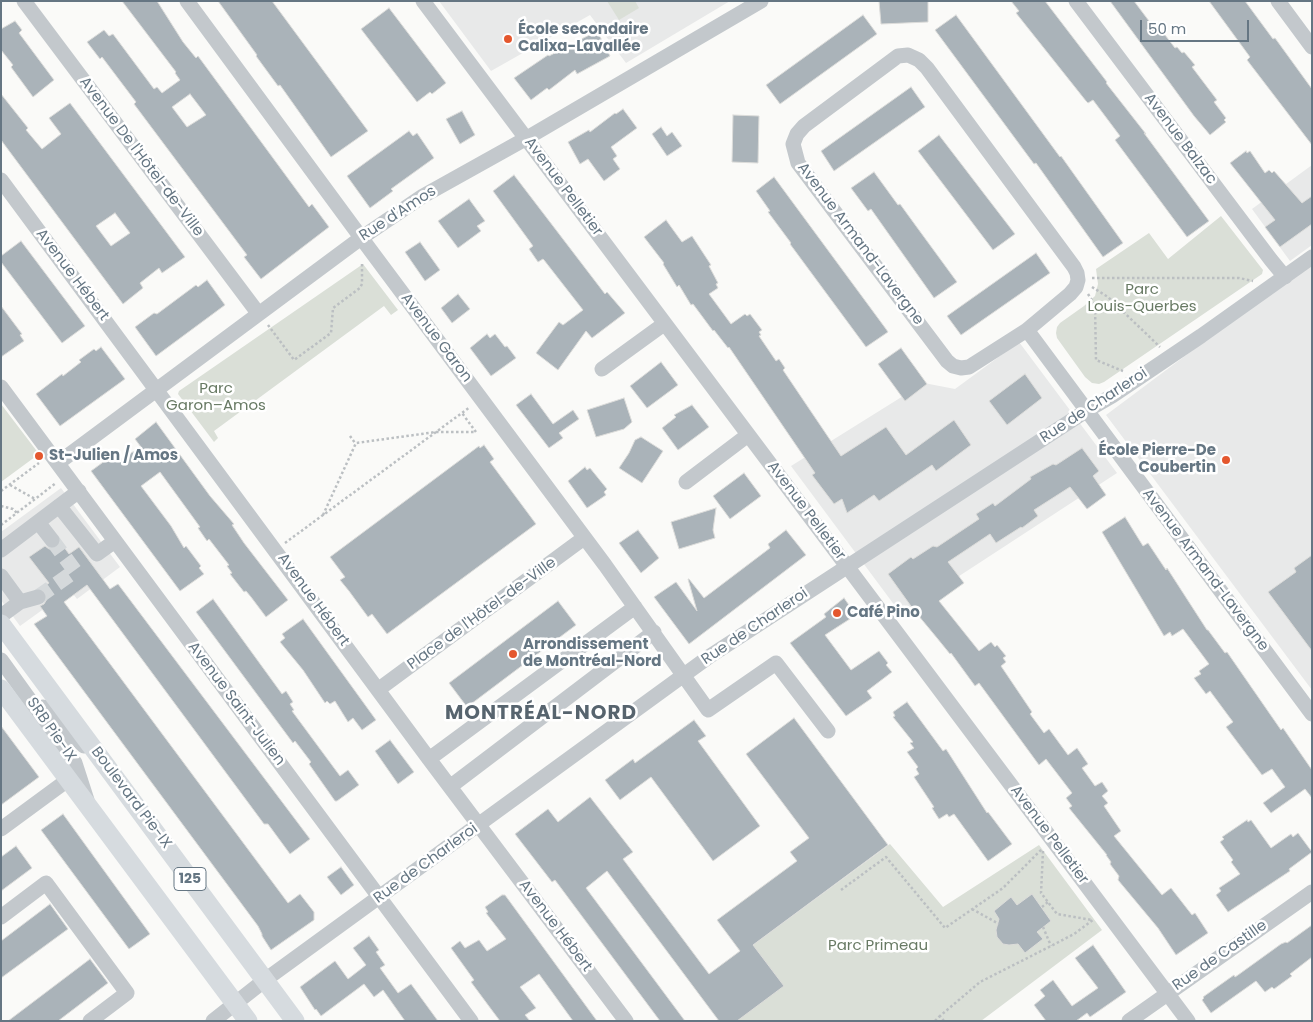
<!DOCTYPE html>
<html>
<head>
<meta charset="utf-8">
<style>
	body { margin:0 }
	#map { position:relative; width:1313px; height:1022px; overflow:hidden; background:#fafaf8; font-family:Poppins,sans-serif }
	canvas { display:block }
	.frame { position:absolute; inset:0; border:2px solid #657683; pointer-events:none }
	.scale { position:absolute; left:1140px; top:20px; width:109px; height:22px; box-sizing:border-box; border:2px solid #657683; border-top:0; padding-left:6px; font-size:15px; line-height:18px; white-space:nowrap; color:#657683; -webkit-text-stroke:4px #fff; paint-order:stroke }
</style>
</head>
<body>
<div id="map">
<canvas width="1313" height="1022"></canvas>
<div class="frame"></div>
<div class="scale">50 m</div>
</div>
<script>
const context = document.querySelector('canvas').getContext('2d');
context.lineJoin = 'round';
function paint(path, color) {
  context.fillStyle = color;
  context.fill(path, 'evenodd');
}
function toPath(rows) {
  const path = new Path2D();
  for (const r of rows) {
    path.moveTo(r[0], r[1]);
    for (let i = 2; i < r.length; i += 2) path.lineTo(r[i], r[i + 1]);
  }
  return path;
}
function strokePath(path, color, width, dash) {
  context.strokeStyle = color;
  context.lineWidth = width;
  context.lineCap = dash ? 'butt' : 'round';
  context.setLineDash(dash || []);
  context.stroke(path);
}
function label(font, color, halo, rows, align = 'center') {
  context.font = font + ' Poppins,sans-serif';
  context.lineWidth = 5;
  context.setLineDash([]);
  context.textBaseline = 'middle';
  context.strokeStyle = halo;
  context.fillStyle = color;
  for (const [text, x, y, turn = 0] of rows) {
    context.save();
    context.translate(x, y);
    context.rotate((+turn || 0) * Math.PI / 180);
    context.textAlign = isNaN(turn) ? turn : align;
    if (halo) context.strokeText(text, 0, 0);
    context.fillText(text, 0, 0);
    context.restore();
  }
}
paint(toPath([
	[439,1,730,1,626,63,590,15,491,71],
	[1312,165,1312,245,1290,261,1252,209],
	[1312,261,1312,690,1106,415],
	[1019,342,1117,473,901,614,791,466,924,383,955,389],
	[61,488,120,567,77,599,70,590,20,626,1,600,1,532]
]), '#e8e9e9');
paint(toPath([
	[607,1,635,1,639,8,619,20],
	[1221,216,1263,270,1262,274,1104,382,1099,384,1092,383,1085,377,1057,338,1056,333,1057,327,1060,323,1084,306,1095,296,1098,284,1096,269,1149,233,1168,259],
	[363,264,398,310,391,315,384,306,214,431,218,438,214,442,178,394,179,391],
	[1,404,39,454,1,482],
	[890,844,943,907,1039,845,1102,930,981,1021,737,1021,753,945]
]), '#dadfd7');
const building = toPath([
	[122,1,157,1,183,42,196,58,198,56,309,207,312,204,329,227,261,279,244,257,247,255,134,104,136,102,102,57,100,59,87,42,104,30,109,36,113,34,154,89,157,87,162,93,180,80,175,73,176,72,122,1],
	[190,94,206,115,187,127,172,107,190,94],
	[218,1,272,1,368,131,331,157,280,85,278,86,256,56,257,55,218,1],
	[879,1,928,1,928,22,881,24,879,1],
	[1011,1,1045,1,1107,82,1106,83,1146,134,1144,133,1209,221,1187,237,1115,140,1120,136,1093,100,1088,103,1086,101,1016,13,1019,11,1011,1],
	[1110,1,1134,1,1158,33,1162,31,1175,48,1177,47,1182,53,1184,52,1195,65,1192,67,1217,100,1214,102,1226,118,1224,120,1226,122,1210,135,1194,116,1110,1],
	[1209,1,1245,1,1273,39,1275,38,1312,89,1312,145,1247,60,1250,57,1209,1],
	[389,8,446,83,432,94,430,92,417,102,361,29,389,8],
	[863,15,877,34,780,104,766,85,863,15],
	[956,15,1060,157,1061,156,1123,243,1103,257,1036,163,1034,164,935,30,956,15],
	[15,21,22,30,19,33,54,80,33,97,11,67,13,65,1,50,1,29,15,21],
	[597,31,610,56,577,74,575,70,549,90,547,88,531,100,514,78,548,55,549,56,597,31],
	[911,87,925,107,834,171,821,151,911,87],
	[1,94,28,128,26,130,42,149,61,134,49,118,70,103,185,257,162,273,159,268,140,283,143,288,123,304,1,140,1,94],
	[115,213,130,233,111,246,96,226,115,213],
	[623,109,637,128,611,147,617,156,613,159,620,169,604,181,588,159,580,164,568,142,589,130,590,132,615,113,616,114,623,109],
	[462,111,475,135,460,144,446,119,462,111],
	[733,115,759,116,758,163,732,162,733,115],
	[661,127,667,136,672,132,682,146,667,156,652,134,661,127],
	[409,131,413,136,417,133,434,158,391,189,393,191,370,208,347,176,409,131],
	[939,135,1015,234,993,250,918,151,939,135],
	[1246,151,1247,153,1250,151,1265,173,1269,170,1272,173,1274,171,1302,203,1312,196,1312,224,1280,247,1265,227,1275,220,1230,163,1246,151],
	[874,172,898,205,900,204,916,226,957,282,934,298,871,209,868,211,851,188,874,172],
	[514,175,605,294,607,292,625,313,592,338,586,331,558,370,536,353,559,322,563,325,583,310,544,260,543,259,538,262,529,249,533,246,493,191,514,175],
	[774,177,886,329,888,332,866,347,790,244,791,243,768,212,770,211,756,191,774,177],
	[469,199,485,221,477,226,481,231,458,248,438,221,469,199],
	[666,220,682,242,692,236,711,265,709,266,718,283,716,284,718,288,709,294,731,324,745,314,747,316,750,314,762,330,759,332,761,335,759,336,776,361,779,359,785,368,783,370,841,456,886,427,906,455,954,420,971,445,936,471,932,465,879,501,874,495,847,513,842,499,834,504,812,475,815,473,729,347,728,348,714,330,713,331,693,304,691,305,679,285,677,287,663,264,664,263,644,237,666,220],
	[21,241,85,326,62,343,1,262,1,256,21,241],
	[420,242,440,270,425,281,405,252,420,242],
	[1036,253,1050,273,961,335,947,316,1036,253],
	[207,280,225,305,156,356,135,327,154,313,157,314,196,285,198,287,207,280],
	[458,294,470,309,452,323,441,308,458,294],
	[1,306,22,334,20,335,24,341,1,357,1,306],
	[487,334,490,338,495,334,505,347,507,346,516,358,491,376,470,348,487,334],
	[101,347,125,379,60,426,36,394,62,374,63,376,81,362,79,360,94,349,96,351,101,347],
	[901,348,927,384,905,401,878,364,901,348],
	[661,362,678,385,647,408,630,386,661,362],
	[1025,374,1042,398,1007,425,989,401,1025,374],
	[531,394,553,424,573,410,579,419,559,433,563,438,549,448,516,405,531,394],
	[624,398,632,422,624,429,596,437,587,410,624,398],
	[692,405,709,427,678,450,662,428,676,417,674,415,692,405],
	[156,422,210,496,234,524,232,525,244,543,288,600,266,617,251,597,246,591,244,592,230,574,232,573,227,566,229,565,209,539,207,541,198,528,200,527,160,472,141,486,171,526,184,548,186,546,201,566,199,568,204,574,180,591,91,471,117,452,121,459,141,447,135,439,156,422],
	[641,437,663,451,642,483,619,468,629,453,635,440,641,437],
	[484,445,494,459,490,462,536,524,387,634,372,614,368,617,349,591,340,580,345,577,330,557,479,446,480,448,484,445],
	[1082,448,1099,471,1093,476,1106,495,1087,509,1070,487,1034,510,1038,516,1022,528,1021,527,996,543,990,534,948,562,964,583,939,601,979,651,991,642,995,647,997,645,1006,656,1003,658,1006,662,1001,666,1032,712,1030,714,1044,733,1049,729,1068,755,1077,748,1088,764,1082,768,1095,786,1102,782,1108,791,1102,796,1108,803,1104,806,1121,831,1114,836,1162,895,1171,888,1192,915,1195,913,1208,933,1176,955,1158,928,1118,880,1119,876,1110,864,1111,862,1106,855,1107,855,1069,808,1072,806,1066,798,1072,793,1046,759,1039,765,979,683,975,686,951,653,950,654,937,638,913,609,888,574,911,557,913,559,933,546,937,547,979,519,976,514,993,503,995,506,1031,479,1030,477,1053,464,1056,465,1082,448],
	[585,467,587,470,590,468,607,489,604,492,606,495,587,508,568,481,585,467],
	[744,473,761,496,730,519,713,496,744,473],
	[716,508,713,530,715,538,679,549,671,522,716,508],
	[1125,517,1143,546,1148,543,1166,570,1167,568,1207,630,1208,630,1225,653,1227,652,1281,730,1283,728,1312,770,1312,798,1305,789,1271,813,1263,803,1285,787,1272,769,1262,775,1226,727,1233,722,1210,691,1206,694,1194,678,1201,674,1199,671,1209,664,1183,629,1172,636,1170,632,1164,636,1102,532,1125,517],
	[638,530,659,558,641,573,619,543,638,530],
	[786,530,806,555,689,644,654,597,676,582,697,611,688,579,689,579,704,598,770,548,768,544,786,530],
	[61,543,69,554,79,547,110,589,118,584,310,839,290,854,268,824,264,824,87,585,64,602,288,903,300,894,314,912,314,920,271,950,262,936,262,934,258,926,34,624,47,616,40,606,44,604,47,599,47,594,42,588,49,583,29,557,45,546,49,549,54,549,61,543],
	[1312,555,1312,651,1268,592,1296,572,1294,568,1312,555],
	[844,598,856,615,825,635,851,670,879,651,888,663,886,665,892,672,867,691,872,698,846,716,790,643,826,617,824,614,844,598],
	[213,599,282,694,286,691,293,702,290,704,294,710,292,711,340,776,348,770,359,785,337,801,335,801,309,764,311,762,295,741,293,743,196,612,213,599],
	[558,601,576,625,467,707,449,683,558,601],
	[303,619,376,720,362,730,353,718,348,722,335,701,330,704,327,701,325,703,303,670,280,642,285,638,282,634,303,619],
	[907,702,943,751,946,749,987,813,988,812,1012,844,991,859,988,861,954,814,949,817,947,814,939,819,932,808,934,807,914,777,919,774,916,769,918,767,907,752,914,748,910,743,913,742,893,717,895,716,893,712,907,702],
	[794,718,888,845,753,945,784,986,737,1021,719,1021,607,871,586,888,685,1021,660,1021,555,880,552,882,515,834,548,809,558,822,590,797,633,852,623,859,709,974,740,951,717,920,797,861,790,852,809,838,746,754,794,718],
	[694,720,706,736,698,741,760,826,713,861,651,777,620,800,605,780,633,759,635,763,694,720],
	[1,726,39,777,1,805,1,726],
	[390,740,414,772,398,784,375,751,390,740],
	[63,814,150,934,129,949,41,830,63,814],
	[1247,820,1248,822,1251,820,1271,848,1291,834,1293,837,1298,833,1312,852,1289,869,1290,871,1228,912,1216,895,1221,891,1219,888,1240,874,1231,862,1233,860,1220,842,1224,839,1222,837,1247,820],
	[16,846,32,868,1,891,1,857,16,846],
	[341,867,354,885,341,895,327,877,341,867],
	[1032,894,1051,921,1037,932,1043,939,1025,953,1018,944,1009,945,1003,944,997,937,996,930,999,919,994,911,1011,897,1017,905,1032,894],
	[502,895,505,895,597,1021,573,1021,539,974,520,987,536,1008,525,1015,530,1021,500,1021,491,1009,471,982,474,980,451,948,460,941,465,948,479,940,487,951,506,939,486,913,488,912,485,907,502,895],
	[50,904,68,929,1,978,1,941,50,904],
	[1312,925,1312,957,1290,974,1292,976,1274,989,1272,987,1265,992,1256,981,1211,1013,1202,1000,1204,998,1203,997,1234,975,1235,977,1238,975,1281,944,1286,942,1287,943,1312,925],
	[369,936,379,950,376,952,385,965,380,968,398,993,411,984,438,1021,405,1021,383,990,374,997,364,984,321,1016,316,1009,315,1010,300,987,335,961,348,979,366,965,353,948,369,936],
	[1093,945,1126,992,1090,1017,1087,1013,1076,1021,1046,1021,1034,1005,1045,996,1040,990,1053,980,1072,1006,1098,988,1075,958,1093,945],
	[90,959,108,983,58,1021,8,1021,90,959]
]);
paint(building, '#aab3b9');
strokePath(building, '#dcdcda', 1);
strokePath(toPath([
	[38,597,75,571,52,540]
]), '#d5d9db', 15, [15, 8]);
strokePath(toPath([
	[1092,278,1239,278,1253,281],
	[1092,287,1108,297,1160,347],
	[1088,294,1095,305,1096,360,1123,371],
	[268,325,294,360,331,333,333,308,360,288,362,284,362,264],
	[350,436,355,443],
	[10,485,35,499],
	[1,491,39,463],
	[1,506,13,509,17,513],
	[323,515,356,443,436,432,476,432,462,413],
	[1,525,56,483],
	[285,543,470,407],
	[1043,851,1041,893,1057,914,1092,920],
	[841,890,886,857,945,928,1003,888,1042,849],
	[1042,907,1048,902],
	[972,909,999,924],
	[1043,927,1051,946],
	[935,1021,940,1016],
	[944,1021,940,1016,980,982,1051,946,1074,934,1094,919]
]), '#bbbfc2', 2.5, [2.5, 2.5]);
strokePath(toPath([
	[24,1,258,313],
	[187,1,371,251,605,565,708,710,776,663,828,731],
	[423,1,1188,1021],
	[1076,1,1271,260,1285,277],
	[1278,1,1312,47],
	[1,180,429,759,626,1021],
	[1027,330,969,367,961,368,953,366,947,361,798,163,793,144,797,134,804,126,898,56,908,55,919,60,927,68,1074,267,1077,273,1078,280,1076,287,1070,294,1027,330,1312,714],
	[602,369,664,324],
	[1,387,471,1021],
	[58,463,361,238,423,196,527,138,761,1],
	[686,482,748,435],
	[59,506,97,554,115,541],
	[38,522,52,540],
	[1,550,79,491],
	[1,576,20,602,1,616],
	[20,602,38,597],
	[1,660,75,763,87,800],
	[379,689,584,538],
	[43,707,84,746],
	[429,759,635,607],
	[451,786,654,632],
	[1,829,69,779],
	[1,917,46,883,127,993,90,1021],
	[213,1021,265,980,710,656,1086,411,1112,396,1201,336,1312,257],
	[1129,1021,1312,892]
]), '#c3c8cc', 15);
strokePath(toPath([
	[1,624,295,1021],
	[1,689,248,1021]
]), '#d6dbdf', 19);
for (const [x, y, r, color] of [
	[508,39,5,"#e4572e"],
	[39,456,5,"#e4572e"],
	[1226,460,5,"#e4572e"],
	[837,613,5,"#e4572e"],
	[513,654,5,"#e4572e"]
]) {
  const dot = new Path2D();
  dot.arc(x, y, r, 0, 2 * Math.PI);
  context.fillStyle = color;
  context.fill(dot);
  strokePath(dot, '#fff', 2);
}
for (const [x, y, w] of [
	[190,879,32]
]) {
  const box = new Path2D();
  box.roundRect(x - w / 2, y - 11.5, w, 23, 4);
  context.fillStyle = '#fff';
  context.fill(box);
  strokePath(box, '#657683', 1);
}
label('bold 14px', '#657683', null, [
	["125",190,879]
]);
label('bold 15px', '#657683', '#fff', [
	["École secondaire",518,30],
	["Calixa-Lavallée",518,47],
	["École Pierre-De",1216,451,"right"],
	["Coubertin",1216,468,"right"],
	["St-Julien / Amos",49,456],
	["Café Pino",847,613],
	["Arrondissement",523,645],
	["de Montréal-Nord",523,662]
], 'left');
label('15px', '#657683', '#fff', [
	["Avenue Balzac",1180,139,53],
	["Avenue De l'Hôtel-de-Ville",141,157,53],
	["Avenue Pelletier",563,187,53],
	["Rue d'Amos",398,214,-33],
	["Avenue Armand-Lavergne",860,244,53],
	["Avenue Hébert",72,275,53],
	["Avenue Garon",436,338,53],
	["Rue de Charleroi",1094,406,-33],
	["Avenue Pelletier",806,511,53],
	["Avenue Armand-Lavergne",1205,570,53],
	["Avenue Hébert",313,600,54],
	["Place de l'Hôtel-de-Ville",482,614,-36],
	["Rue de Charleroi",755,627,-34],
	["Avenue Saint-Julien",236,704,53],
	["SRB Pie-IX",51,730,55],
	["Boulevard Pie-IX",131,798,53],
	["Avenue Pelletier",1049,835,53],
	["Rue de Charleroi",426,864,-36],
	["Avenue Hébert",555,926,53],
	["Rue de Castille",1220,956,-35]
]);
label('15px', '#687a64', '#fff', [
	["Parc",1142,290],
	["Louis-Querbes",1142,307],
	["Parc",216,389],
	["Garon–Amos",216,406],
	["Parc Primeau",878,946]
]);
context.letterSpacing = '1px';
label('bold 20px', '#57646e', '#fff', [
	["MONTRÉAL-NORD",541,714]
]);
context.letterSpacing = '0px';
</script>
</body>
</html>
